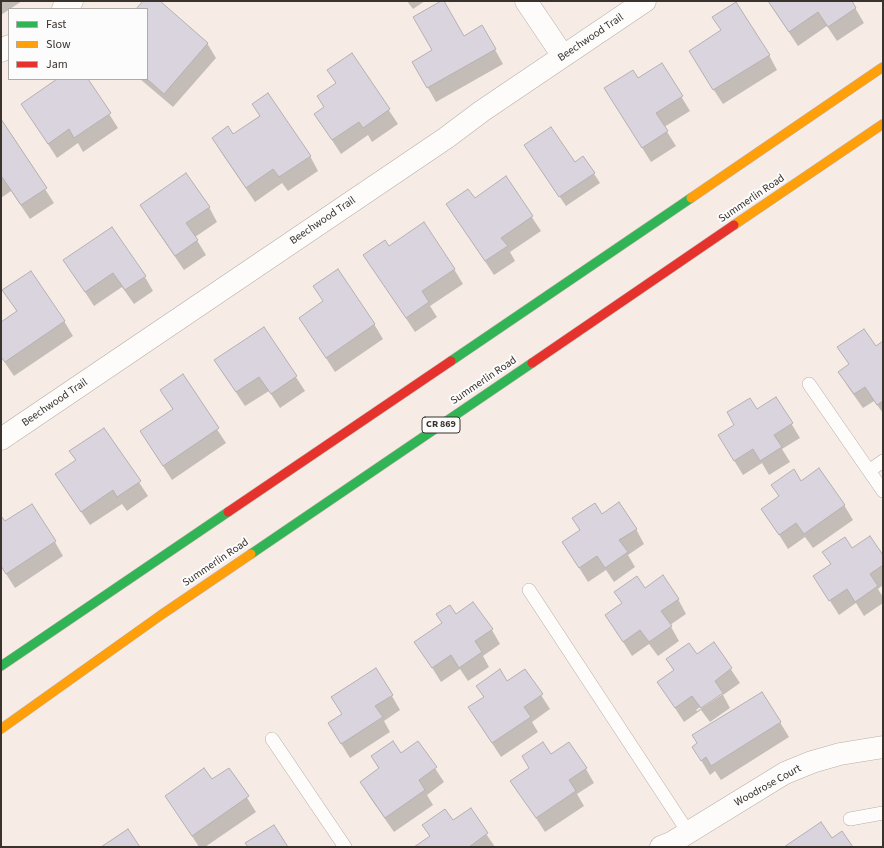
<!DOCTYPE html>
<html>
<head>
<meta charset="utf-8">
<style>
	body { margin:0 }
	#map { position:relative; width:884px; height:848px; overflow:hidden; background:#f6ece5; font-family:"Source Sans 3",sans-serif }
	canvas { display:block }
	.frame { position:absolute; inset:0; border:2px solid #3a322c; pointer-events:none }
	.legend { position:absolute; left:8px; top:8px; width:140px; height:72px; box-sizing:border-box; background:#fcfcfc; border:1px solid #aeaba9; margin:0; padding:5px 7px; list-style:none; font-size:12px; color:#3a322c }
	.legend li { display:flex; align-items:center; gap:8px; height:20px }
	.legend b { width:20px; border:1px solid #aeaba9 }
</style>
</head>
<body>
<div id="map">
<canvas width="884" height="848"></canvas>
<div class="frame"></div>
<ul class="legend">
<li><b style="height:5px;background:#30b455"></b>Fast</li>
<li><b style="height:5px;background:#ff9f0a"></b>Slow</li>
<li><b style="height:5px;background:#e5322d"></b>Jam</li>
</ul>
</div>
<script>
const context = document.querySelector('canvas').getContext('2d');
context.lineJoin = 'round';
function paint(path, color) {
  context.fillStyle = color;
  context.fill(path, 'evenodd');
}
function toPath(rows) {
  const path = new Path2D();
  for (const r of rows) {
    path.moveTo(r[0], r[1]);
    for (let i = 2; i < r.length; i += 2) path.lineTo(r[i], r[i + 1]);
  }
  return path;
}
function strokePath(path, color, width, dash) {
  context.strokeStyle = color;
  context.lineWidth = width;
  context.lineCap = dash ? 'butt' : 'round';
  context.setLineDash(dash || []);
  context.stroke(path);
}
function label(font, color, halo, rows, align = 'center') {
  context.font = font + ' "Source Sans 3",sans-serif';
  context.lineWidth = 4;
  context.setLineDash([]);
  context.textBaseline = 'middle';
  context.strokeStyle = halo;
  context.fillStyle = color;
  for (const [text, x, y, turn = 0] of rows) {
    context.save();
    context.translate(x, y);
    context.rotate((+turn || 0) * Math.PI / 180);
    context.textAlign = isNaN(turn) ? turn : align;
    if (halo) context.strokeText(text, 0, 0);
    context.fillText(text, 0, 0);
    context.restore();
  }
}
paint(toPath([
	[1,1,22,1,1,15],
	[144,1,158,1,207,43,216,58,173,107,140,79,147,79,147,9,137,9],
	[407,1,425,1,413,9],
	[768,1,851,1,864,23,837,41,827,26,798,46],
	[482,26,503,64,436,102,413,62,433,50,464,37],
	[352,55,398,124,372,142,368,135,341,154,315,114,325,108,336,84,329,71],
	[769,55,777,70,723,104,698,66],
	[662,65,690,111,664,127,676,146,651,162,614,103,638,80],
	[59,79,87,79,118,128,83,152,78,143,57,158,22,104],
	[253,104,310,156,318,171,288,191,282,183,255,202,221,152,213,138,233,135,260,116],
	[1,121,54,203,30,219,11,191,1,198],
	[531,155,575,163,583,157,600,183,566,206],
	[506,178,541,231,510,252,515,261,494,275,447,204,474,199],
	[141,205,209,207,217,222,195,237,206,255,184,270,149,219],
	[389,247,454,269,463,284,430,306,437,317,415,332,364,255],
	[64,260,145,277,153,291,134,304,122,287,94,306],
	[314,286,374,324,383,339,335,372,300,318,324,302],
	[4,290,64,321,73,336,14,376,1,357,1,323,17,312],
	[264,328,305,391,280,408,269,391,245,406,215,361],
	[883,342,883,413,874,401,863,408,848,387,840,372,850,365,839,347,876,347],
	[182,376,226,443,172,480,141,432,173,410,161,390],
	[776,398,800,438,782,449,790,462,769,475,762,463,743,475,719,436],
	[104,429,148,496,127,511,122,504,90,525,65,488,76,461,71,452],
	[801,482,844,505,853,520,813,548,805,537,788,549,763,509,779,497,773,485],
	[602,515,636,529,644,544,628,555,635,567,614,582,606,570,588,582,563,542,580,531,573,518],
	[1,517,4,523,55,542,63,556,15,588,1,566],
	[852,550,883,557,883,585,878,589,883,597,883,603,864,616,856,603,839,615,814,576,831,565,824,552],
	[645,589,678,599,686,614,670,625,679,641,658,656,649,644,632,656,606,615],
	[456,615,492,630,500,644,483,656,489,667,468,681,460,669,441,682,416,642],
	[714,644,740,683,723,695,730,708,710,722,701,710,684,722,658,682,674,671,667,660,697,656],
	[723,691,723,694,697,711,696,710],
	[525,670,550,709,532,722,538,732,501,757,469,708,484,698,477,686,507,682],
	[762,693,789,737,721,780,715,771,710,775,693,747],
	[392,696,400,710,384,721,390,732,350,758,329,724],
	[418,742,444,782,427,795,433,805,394,832,369,796,361,782,379,769,372,757,401,754],
	[550,756,586,769,594,783,577,794,584,806,545,832,512,781],
	[229,769,256,812,205,847,199,847,166,796,212,781],
	[470,810,495,847,416,847,430,837,423,825,453,822]
]), '#0003');
const building = toPath([
	[143,1,160,1,208,43,164,94,147,79,147,9,136,9,143,1],
	[441,1,444,1,464,36,482,25,496,49,427,88,412,62,432,50,413,17,441,1],
	[768,1,852,1,856,8,828,27,818,12,789,32,768,1],
	[736,2,770,55,713,90,689,51,721,30,712,17,736,2],
	[352,53,390,109,363,128,359,122,332,140,314,114,324,107,317,96,336,83,327,70,352,53],
	[662,63,683,96,656,113,668,131,642,148,604,88,633,70,638,78,662,63],
	[57,79,88,79,111,113,74,138,69,129,48,144,21,104,57,79],
	[268,93,311,156,279,177,273,169,246,188,212,138,228,126,233,134,260,116,252,104,268,93],
	[1,119,47,188,21,205,2,177,1,178,1,119],
	[551,127,575,162,583,156,595,173,559,197,524,145,551,127],
	[186,173,210,207,186,223,198,240,175,256,140,205,186,173],
	[506,176,533,216,501,238,508,246,485,261,446,204,468,189,475,198,506,176],
	[424,222,455,269,422,291,429,302,406,318,363,255,385,240,389,246,424,222],
	[112,227,146,276,125,290,113,273,85,292,63,260,112,227],
	[338,269,375,324,326,358,299,318,323,301,313,286,338,269],
	[31,271,65,321,5,362,1,357,1,322,17,311,2,290,31,271],
	[264,327,297,376,271,394,259,377,236,392,214,360,264,327],
	[864,329,876,346,883,341,883,401,877,405,865,387,854,394,838,372,849,364,837,347,864,329],
	[183,374,219,428,163,466,140,431,173,409,160,390,183,374],
	[776,397,793,423,774,435,782,447,760,461,753,449,734,461,718,435,734,425,727,412,750,398,757,409,776,397],
	[104,428,141,481,117,497,113,490,81,512,55,474,76,460,69,451,104,428],
	[819,468,845,505,804,534,796,523,779,535,761,509,779,496,771,485,794,469,801,481,819,468],
	[619,502,637,529,619,540,628,552,605,568,597,556,579,568,562,542,580,530,572,518,595,503,602,514,619,502],
	[32,504,56,541,6,574,1,566,1,516,5,521,32,504],
	[870,536,883,555,883,565,870,574,878,586,855,602,847,589,829,601,813,576,831,564,822,552,845,537,852,548,870,536],
	[663,575,679,599,661,611,672,626,649,642,640,630,623,642,605,615,622,603,614,592,637,576,645,588,663,575],
	[473,602,493,629,475,641,482,652,459,668,451,655,432,668,414,642,442,623,436,614,450,605,456,614,473,602],
	[714,642,732,668,715,681,723,693,701,708,692,696,675,708,657,682,674,670,666,659,689,643,697,654,714,642],
	[376,668,393,695,375,706,383,717,341,744,328,723,342,714,331,697,376,668],
	[500,669,507,681,525,669,543,694,524,707,531,717,492,743,468,707,484,697,476,686,500,669],
	[762,692,781,722,711,766,706,757,701,761,692,747,697,743,692,735,762,692],
	[393,741,401,753,418,741,437,767,419,780,425,790,385,818,360,782,379,768,371,756,393,741],
	[543,742,551,754,569,742,587,768,569,780,576,791,536,818,510,781,529,768,522,756,543,742],
	[204,768,212,779,229,768,249,796,192,836,165,796,204,768],
	[471,808,488,833,469,847,414,847,430,836,422,825,445,809,453,820,471,808],
	[821,822,832,838,842,831,853,847,784,847,821,822],
	[274,825,288,847,248,847,245,843,274,825],
	[128,829,140,847,101,847,128,829]
]);
paint(building, '#d9d4de');
strokePath(building, '#b5b0b1', 1);
const lane = toPath([
	[809,384,883,491],
	[869,471,883,461],
	[529,590,688,832],
	[272,739,345,847],
	[850,819,883,813]
]);
const street = toPath([
	[526,1,563,56],
	[63,9,72,1],
	[1,51,9,46],
	[1,439,446,138,482,111,645,1],
	[661,847,671,843,785,773,812,762,840,754,883,747]
]);
const fast = toPath([
	[451,361,691,198],
	[251,554,532,363],
	[1,666,228,512]
]);
const slow = toPath([
	[691,198,883,67],
	[734,225,883,124],
	[1,729,161,615,251,554]
]);
const jam = toPath([
	[532,363,734,225],
	[228,512,451,361]
]);
strokePath(lane, '#b7aea8', 14);
strokePath(street, '#b7aea8', 23);
strokePath(fast, '#c2b0a6', 10);
strokePath(slow, '#c2b0a6', 10);
strokePath(jam, '#c2b0a6', 10);
strokePath(lane, '#fefcfb', 13);
strokePath(street, '#fefcfb', 22);
strokePath(fast, '#30b455', 9);
strokePath(slow, '#ff9f0a', 9);
strokePath(jam, '#e5322d', 9);
for (const [x, y, w] of [
	[441,425,38]
]) {
  const box = new Path2D();
  box.roundRect(x - w / 2, y - 8, w, 16, 3);
  context.fillStyle = '#fcfcfc';
  context.fill(box);
  strokePath(box, '#3a322c', 1);
}
label('bold 10px', '#3a322c', null, [
	["CR 869",441,425]
]);
label('11px', '#3a322c', '#fcfcfc', [
	["Beechwood Trail",591,38,-34],
	["Summerlin Road",752,199,-34],
	["Beechwood Trail",323,221,-34],
	["Summerlin Road",484,381,-34],
	["Beechwood Trail",55,403,-34],
	["Summerlin Road",216,563,-34],
	["Woodrose Court",768,786,-29]
]);
</script>
</body>
</html>
